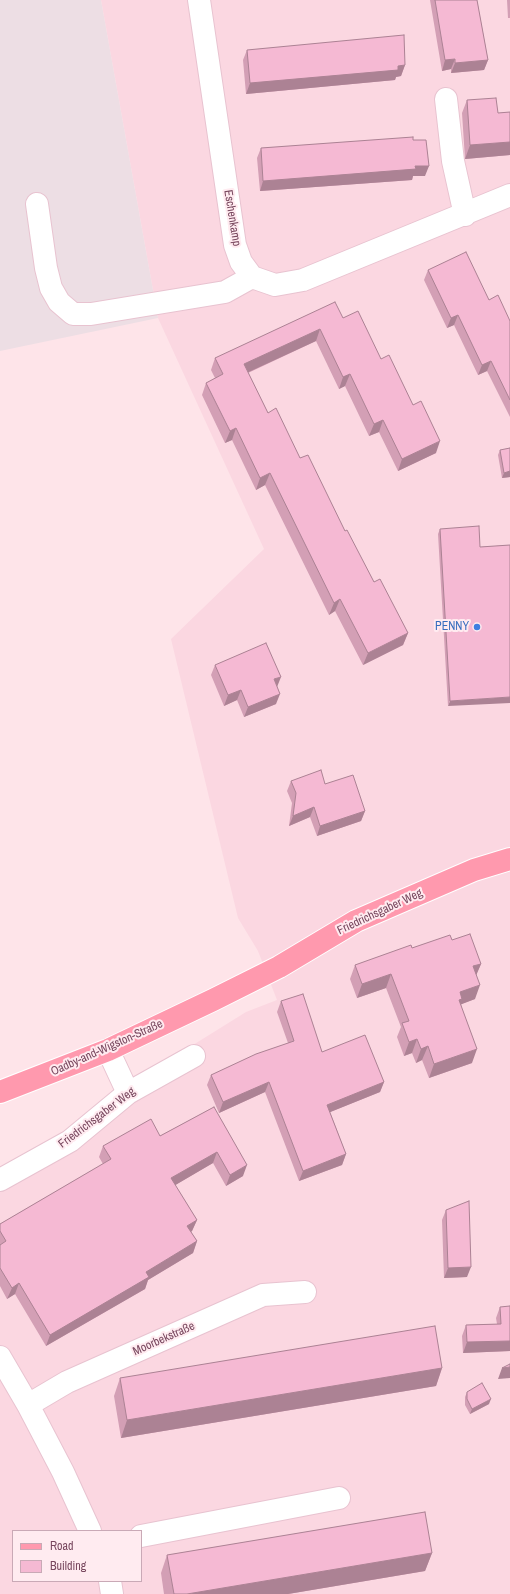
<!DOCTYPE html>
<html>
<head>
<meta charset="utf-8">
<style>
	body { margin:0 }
	#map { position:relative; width:510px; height:1594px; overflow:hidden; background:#fee4e9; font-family:"Archivo Narrow",sans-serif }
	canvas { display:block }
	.legend { position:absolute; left:12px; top:1530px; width:130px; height:52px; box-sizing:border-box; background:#ffebf0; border:1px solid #c9a9b6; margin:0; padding:5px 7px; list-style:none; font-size:12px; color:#78475e }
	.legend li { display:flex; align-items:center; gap:8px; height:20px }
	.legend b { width:20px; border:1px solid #c9a9b6 }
</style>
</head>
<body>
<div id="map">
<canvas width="510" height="1594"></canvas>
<ul class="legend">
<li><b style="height:5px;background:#ff99ae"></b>Road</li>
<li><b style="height:11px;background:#f5b9d3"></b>Building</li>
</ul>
</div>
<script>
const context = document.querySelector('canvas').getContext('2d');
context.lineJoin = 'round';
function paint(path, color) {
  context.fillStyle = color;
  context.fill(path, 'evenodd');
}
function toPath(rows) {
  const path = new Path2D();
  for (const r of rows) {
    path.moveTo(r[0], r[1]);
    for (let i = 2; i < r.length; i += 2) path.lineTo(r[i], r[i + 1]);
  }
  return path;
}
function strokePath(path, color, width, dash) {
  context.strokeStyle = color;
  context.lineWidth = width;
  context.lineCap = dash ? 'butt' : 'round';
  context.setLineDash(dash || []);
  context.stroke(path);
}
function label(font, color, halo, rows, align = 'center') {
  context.font = font + ' "Archivo Narrow",sans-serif';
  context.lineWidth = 4;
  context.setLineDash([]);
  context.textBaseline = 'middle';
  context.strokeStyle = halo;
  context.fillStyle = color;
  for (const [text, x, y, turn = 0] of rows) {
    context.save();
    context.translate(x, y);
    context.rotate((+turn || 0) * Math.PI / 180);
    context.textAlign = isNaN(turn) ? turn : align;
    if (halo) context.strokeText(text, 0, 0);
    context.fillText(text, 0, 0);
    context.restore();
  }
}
paint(toPath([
	[101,0,510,0,510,1594,0,1594,0,1173,128,1093,193,1045,246,1012,277,1000,258,951,238,918,171,639,264,549,158,318],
	[13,1531,141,1531,141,1581,13,1581]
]), '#fbd7e1');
paint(toPath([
	[0,0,101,0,158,318,0,351]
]), '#eddee4');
const minor = toPath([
	[199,0,235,245,241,262,252,277,275,285,303,280,510,195],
	[446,99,453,161,465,215],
	[37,204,46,268,51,288,59,302,73,314,91,314,225,292,252,277],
	[108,1050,128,1093],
	[0,1180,70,1141,128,1093,194,1056],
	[0,1357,28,1405,63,1472,90,1531],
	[28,1405,67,1382,263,1295,305,1292],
	[141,1536,339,1498],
	[110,1581,112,1594]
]);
const major = toPath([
	[0,1092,108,1050,213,1000,279,967,356,921,474,870,510,859]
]);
strokePath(minor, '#e8c3d0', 24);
strokePath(major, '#fff', 24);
strokePath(minor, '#fff', 22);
strokePath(major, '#ff99ae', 22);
paint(toPath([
	[430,0,477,0,488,60,484,70,451,73,451,69,442,71],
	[507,0,510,0,510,18,508,18],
	[247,50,405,65,401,76,396,77,395,80,246,94,243,60],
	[467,100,498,113,510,112,510,155,465,159,462,113],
	[413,140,425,176,413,176,412,180,260,191,257,158,261,148],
	[428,270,489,300,510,321,510,417,487,371,478,375,454,325,447,328,424,280],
	[343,318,381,359,436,453,398,471,379,432,369,436,345,386,339,389,316,341,248,373,268,413,300,458,345,531,374,582,408,633,403,645,363,665,335,611,329,615,265,485,256,490,232,440,225,443,202,395,206,383,215,378,211,370,215,358],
	[510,448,510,477,502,478,498,455,500,450],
	[440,529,480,547,510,545,448,706,438,534],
	[215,665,277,687,276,704,244,717,237,700,224,706,211,675],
	[291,781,325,784,365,811,361,821,317,836,310,817,289,826,292,803,287,791],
	[452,940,481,964,476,975,475,999,461,1004,472,1063,429,1078,422,1060,416,1063,412,1053,404,1056,397,1037,401,1027,386,988,357,998,350,979,355,965,412,948],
	[281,1001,322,1052,384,1082,380,1092,330,1112,346,1154,342,1165,299,1181,265,1092,219,1113,207,1085,211,1075,288,1043,277,1012],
	[214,1107,243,1176,226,1186,213,1163,175,1185,197,1220,192,1231,191,1232,197,1241,193,1253,148,1280,145,1289,46,1346,15,1294,7,1299,0,1286,0,1224,103,1164,99,1157,103,1146,160,1136],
	[446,1210,467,1277,444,1278,442,1220],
	[500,1307,510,1351,463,1353,462,1336,466,1325,497,1324,496,1318],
	[442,1368,436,1386,121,1438,114,1396,120,1378],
	[467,1392,489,1404,470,1414,465,1405,465,1397],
	[432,1553,425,1571,288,1594,164,1594,161,1573,167,1555]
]), '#d39fb5');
paint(toPath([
	[455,59,451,69,442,71,445,60],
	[488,60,484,70,451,73,455,63],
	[405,65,401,76,396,77,395,80,246,94,250,83],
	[510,142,510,155,465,159,470,145],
	[415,166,429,166,425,176,413,176,412,180,260,191,263,181],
	[458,315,454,325,447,328,451,318],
	[320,329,316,341,240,376,244,364],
	[491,361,487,371,478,375,482,365],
	[350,374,345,386,339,389,343,377],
	[383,420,379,432,369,436,374,424],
	[236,428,232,440,225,443,230,431],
	[440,441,436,453,398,471,402,459],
	[510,471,510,477,502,478,504,473],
	[270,473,265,485,256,490,260,478],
	[340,599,335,611,329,615,334,603],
	[408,633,403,645,363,665,368,653],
	[281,677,277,687,274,679],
	[241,690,237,700,224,706,228,695],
	[280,694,276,704,244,717,248,707],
	[510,697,510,703,448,706,450,701],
	[314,807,310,817,289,826,293,816],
	[365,811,361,821,317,836,320,826],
	[481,964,475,978,473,966],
	[391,974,386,988,357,998,362,984],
	[480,985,475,999,457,1006,460,992],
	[417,1039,412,1053,404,1056,409,1042],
	[428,1046,422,1060,416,1063,421,1049],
	[477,1049,472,1063,429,1078,434,1064],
	[269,1082,265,1092,219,1113,223,1102],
	[384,1082,380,1092,323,1115,327,1105],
	[217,1152,213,1163,167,1190,171,1178],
	[346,1154,342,1165,299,1181,303,1171],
	[247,1165,243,1176,226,1186,230,1175],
	[197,1220,192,1231,183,1237,187,1226],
	[197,1241,193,1253,148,1280,145,1289,46,1346,50,1335,146,1272],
	[471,1267,467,1277,444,1278,448,1268],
	[19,1283,15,1294,7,1299,12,1288],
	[510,1341,510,1351,463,1353,467,1342],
	[510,1367,510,1378,498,1379,502,1368],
	[442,1368,436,1386,121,1438,127,1420],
	[491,1399,489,1404,470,1414,472,1409],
	[432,1553,425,1571,288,1594,187,1594]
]), '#ac8294');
const building = toPath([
	[435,0,477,0,488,60,455,63,455,59,445,60,435,0],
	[404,35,405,65,398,66,398,70,250,83,247,50,404,35],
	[496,98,498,113,510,112,510,142,470,145,467,100,496,98],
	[413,137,413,140,426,140,429,166,415,166,416,169,263,181,261,148,413,137],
	[466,252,489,300,498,295,510,321,510,400,491,361,482,365,458,315,451,318,428,270,466,252],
	[335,302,343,318,358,311,381,359,389,355,413,405,421,401,440,441,402,459,383,420,374,424,350,374,343,377,320,329,244,364,268,413,276,408,300,458,308,455,345,531,347,530,374,582,380,579,408,633,368,653,340,599,334,603,270,473,260,478,236,428,230,431,206,383,223,374,215,358,335,302],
	[510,448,510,471,504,473,500,450,510,448],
	[479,526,480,547,510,545,510,697,450,701,440,529,479,526],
	[266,643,281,677,274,679,280,694,248,707,241,690,228,695,215,665,266,643],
	[321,770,325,784,353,775,365,811,320,826,314,807,293,816,296,793,291,781,321,770],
	[470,934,481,964,473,966,480,985,460,992,462,999,459,1000,477,1049,434,1064,428,1046,421,1049,417,1039,409,1042,402,1023,409,1021,391,974,362,984,355,965,411,945,412,948,450,935,452,940,470,934],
	[303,994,322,1052,365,1035,384,1082,327,1105,346,1154,303,1171,269,1082,223,1102,211,1075,256,1054,294,1041,281,1001,303,994],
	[214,1107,247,1165,230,1175,217,1152,171,1178,197,1220,187,1226,197,1241,146,1272,149,1277,50,1335,19,1283,12,1288,0,1268,0,1245,6,1241,0,1231,0,1224,111,1159,103,1146,151,1119,160,1136,214,1107],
	[469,1201,471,1267,448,1268,446,1210,469,1201],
	[510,1306,510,1341,467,1342,466,1325,501,1324,500,1307,510,1306],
	[435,1326,442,1368,127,1420,120,1378,435,1326],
	[510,1364,510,1367,502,1368,510,1364],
	[482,1383,491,1399,472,1409,467,1399,467,1392,482,1383],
	[425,1512,432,1553,187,1594,174,1594,167,1555,425,1512]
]);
paint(building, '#f5b9d3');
strokePath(building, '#ac8294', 1);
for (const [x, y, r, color] of [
	[477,627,4,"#3f7fe0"]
]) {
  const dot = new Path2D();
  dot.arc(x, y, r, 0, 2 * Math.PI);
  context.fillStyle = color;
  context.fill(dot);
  strokePath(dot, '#ffebf0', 1.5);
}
label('12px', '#78475e', '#ffebf0', [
	["Eschenkamp",232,218,81],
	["Friedrichsgaber Weg",380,912,-25],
	["Oadby-and-Wigston-Straße",107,1048,-24],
	["Friedrichsgaber Weg",97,1118,-37],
	["Moorbekstraße",164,1339,-24]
]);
label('12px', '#366cbe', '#ffebf0', [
	["PENNY",469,627]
], 'right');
</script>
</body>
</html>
